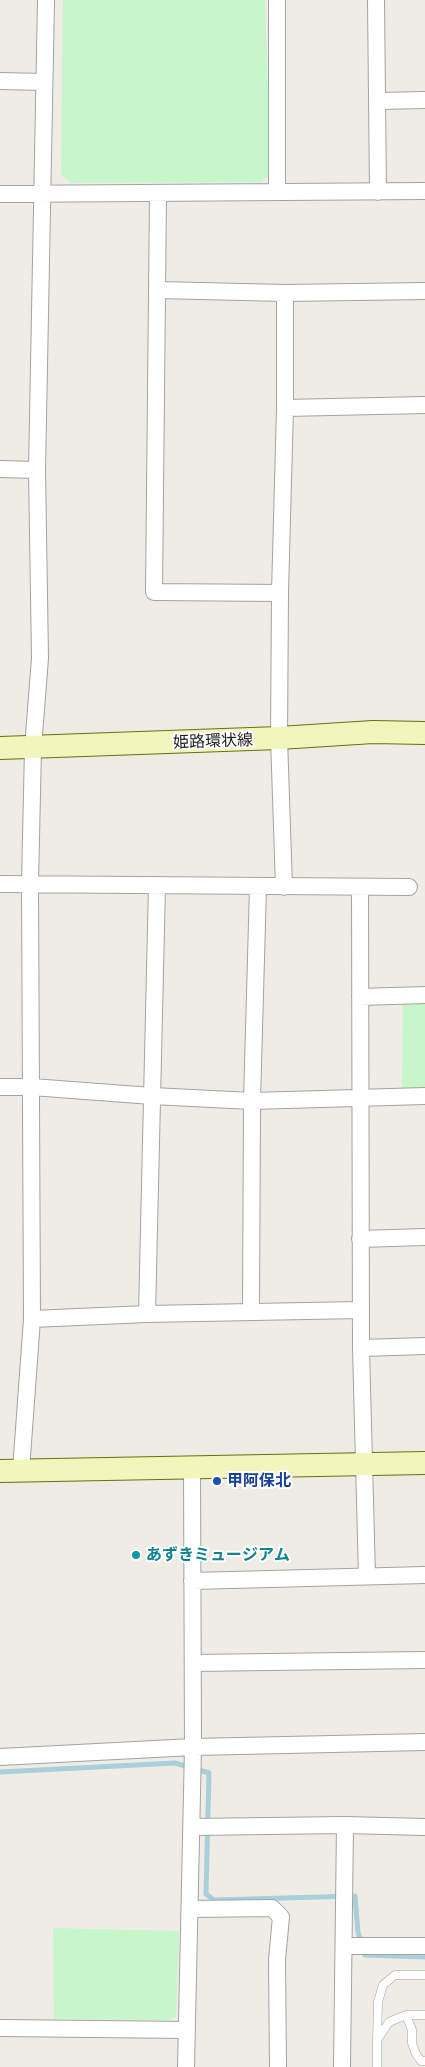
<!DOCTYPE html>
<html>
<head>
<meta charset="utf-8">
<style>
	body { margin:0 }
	canvas { display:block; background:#efece6 }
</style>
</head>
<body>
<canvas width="425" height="2067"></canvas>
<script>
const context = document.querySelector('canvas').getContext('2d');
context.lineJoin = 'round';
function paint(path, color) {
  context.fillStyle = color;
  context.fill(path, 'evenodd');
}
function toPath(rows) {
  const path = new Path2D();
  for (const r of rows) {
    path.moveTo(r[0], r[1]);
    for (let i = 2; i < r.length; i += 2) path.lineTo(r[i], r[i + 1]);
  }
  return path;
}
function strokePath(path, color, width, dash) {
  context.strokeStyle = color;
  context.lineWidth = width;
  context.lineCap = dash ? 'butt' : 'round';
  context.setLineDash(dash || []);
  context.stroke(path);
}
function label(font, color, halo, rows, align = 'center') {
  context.font = font + ' "Exo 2","Noto Sans JP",sans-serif';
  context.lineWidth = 4;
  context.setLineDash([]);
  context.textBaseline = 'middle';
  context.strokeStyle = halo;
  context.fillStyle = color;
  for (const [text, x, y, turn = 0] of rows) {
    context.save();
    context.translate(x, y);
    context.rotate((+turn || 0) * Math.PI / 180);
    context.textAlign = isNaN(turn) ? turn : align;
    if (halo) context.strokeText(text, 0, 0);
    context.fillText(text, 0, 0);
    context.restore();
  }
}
paint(toPath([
	[63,0,265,0,271,174,261,182,70,183,61,174],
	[403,1002,425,1002,425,1089,402,1089],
	[53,1928,179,1931,176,2017,170,2020,54,2019]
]), '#c6f6ca');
strokePath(toPath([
	[0,1772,175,1763,209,1773,206,1894,214,1900,355,1896,358,1932,365,1955,425,1957]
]), '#a9cfda', 5);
const lane = toPath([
	[406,2015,412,2030,412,2043,416,2054,421,2061,425,2061],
	[377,2040,378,2002,383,1985,395,1975,425,1975],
	[377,2067,377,2040,389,2022,406,2015,425,2015]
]);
const street = toPath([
	[376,0,378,192],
	[0,81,44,82],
	[379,101,425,100],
	[277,191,277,0],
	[158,193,154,592,280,593],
	[0,194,425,191],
	[157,290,285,293,425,291],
	[285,408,425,405],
	[0,469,37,470],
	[0,884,409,887],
	[284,887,279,738,280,593,285,408,285,293],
	[360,887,361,1348,367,1576],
	[360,997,425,995],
	[0,1087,32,1087,152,1096,252,1101,425,1096],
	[360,1239,425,1237],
	[251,1311,252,1101,258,887],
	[147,1314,157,885],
	[32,1319,147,1314,360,1310],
	[361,1348,425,1346],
	[21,1470,32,1319,30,883,33,748,40,658,37,470,46,0],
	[192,1581,425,1575],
	[193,1663,425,1660],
	[0,1757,193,1747,425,1742],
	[192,1827,345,1825,425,1827],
	[190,1909,272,1908,281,1917,277,1960,278,2067],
	[344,1946,425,1946],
	[0,2028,187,2030],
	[186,2067,193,1747,192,1467],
	[342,2067,345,1825]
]);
const secondary = toPath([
	[0,748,279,738,373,732,425,733],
	[0,1471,425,1463]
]);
strokePath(lane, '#a3a3a3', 9);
strokePath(street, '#a3a3a3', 18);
strokePath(secondary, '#65710c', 24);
strokePath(lane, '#fff', 8);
strokePath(street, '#fff', 16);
strokePath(secondary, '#f2f6bd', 22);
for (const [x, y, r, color] of [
	[217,1481,5,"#1a4fb4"],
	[136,1555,5,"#0f9aa8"]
]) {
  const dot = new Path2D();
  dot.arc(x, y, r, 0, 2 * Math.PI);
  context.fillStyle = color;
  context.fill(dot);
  strokePath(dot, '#fff', 2);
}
label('16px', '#1f1f1f', '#fff', [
	["姫路環状線",213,741,-2]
]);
label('bold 16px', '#164399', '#fff', [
	["甲阿保北",227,1481]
], 'left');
label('bold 16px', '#0d838f', '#fff', [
	["あずきミュージアム",146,1555]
], 'left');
</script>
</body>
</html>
